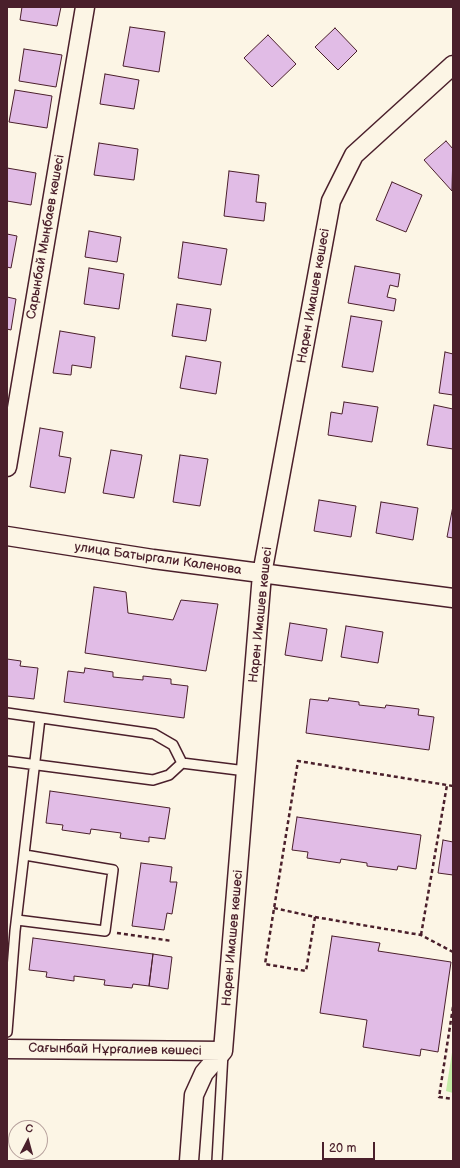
<!DOCTYPE html>
<html>
<head>
<meta charset="utf-8">
<style>
	body { margin:0 }
	#map { position:relative; width:460px; height:1168px; overflow:hidden; background:#fcf5e5; font-family:"Balsamiq Sans",sans-serif }
	canvas { display:block }
	.frame { position:absolute; inset:0; border:8px solid #4a1f2b; pointer-events:none }
	.north { position:absolute; left:8px; top:1120px; width:40px; height:40px; box-sizing:border-box; background:#fcf5e5; border:1px solid #b59f9b; border-radius:50%; rotate:6deg; font-size:11px; font-weight:700; line-height:16px; text-align:center; color:#4a1f2b }
	.north::after { content:''; display:block; margin:auto; width:14px; height:18px; background:#4a1f2b; clip-path:polygon(50% 0,100% 100%,50% 72%,0 100%) }
	.scale { position:absolute; left:322px; top:1142px; width:53px; height:18px; box-sizing:border-box; border:2px solid #4a1f2b; border-top:0; padding-left:5px; font-size:12px; line-height:14px; white-space:nowrap; color:#4a1f2b; -webkit-text-stroke:3px #fcf5e5; paint-order:stroke }
</style>
</head>
<body>
<div id="map">
<canvas width="460" height="1168"></canvas>
<div class="frame"></div>
<div class="north">С</div>
<div class="scale">20 m</div>
</div>
<script>
const context = document.querySelector('canvas').getContext('2d');
context.lineJoin = 'round';
function paint(path, color) {
  context.fillStyle = color;
  context.fill(path, 'evenodd');
}
function toPath(rows) {
  const path = new Path2D();
  for (const r of rows) {
    path.moveTo(r[0], r[1]);
    for (let i = 2; i < r.length; i += 2) path.lineTo(r[i], r[i + 1]);
  }
  return path;
}
function strokePath(path, color, width, dash) {
  context.strokeStyle = color;
  context.lineWidth = width;
  context.lineCap = dash ? 'butt' : 'round';
  context.setLineDash(dash || []);
  context.stroke(path);
}
function label(font, color, halo, rows, align = 'center') {
  context.font = font + ' "Balsamiq Sans",sans-serif';
  context.lineWidth = 4;
  context.setLineDash([]);
  context.textBaseline = 'middle';
  context.strokeStyle = halo;
  context.fillStyle = color;
  for (const [text, x, y, turn = 0] of rows) {
    context.save();
    context.translate(x, y);
    context.rotate((+turn || 0) * Math.PI / 180);
    context.textAlign = isNaN(turn) ? turn : align;
    if (halo) context.strokeText(text, 0, 0);
    context.fillText(text, 0, 0);
    context.restore();
  }
}
paint(toPath([
	[453,1046,453,1093,446,1091]
]), '#c4eda8');
const building = toPath([
	[22,7,61,7,57,26,20,20,22,7],
	[130,27,165,32,159,72,123,66,130,27],
	[335,28,357,51,338,70,315,47,335,28],
	[268,35,296,64,272,87,244,58,268,35],
	[24,49,62,55,56,87,19,81,24,49],
	[105,74,139,80,134,109,100,104,105,74],
	[15,90,52,96,47,128,9,122,15,90],
	[446,141,453,149,452,191,424,160,446,141],
	[99,143,138,149,134,180,94,175,99,143],
	[7,168,36,173,31,205,7,201,7,168],
	[229,171,259,175,256,202,266,203,264,221,224,216,229,171],
	[392,182,422,195,406,232,376,220,392,182],
	[89,231,121,237,117,262,85,257,89,231],
	[7,234,17,236,11,268,7,267,7,234],
	[183,242,227,249,221,285,178,278,183,242],
	[355,266,400,274,398,287,390,285,387,297,396,299,394,311,348,303,355,266],
	[89,268,124,274,119,309,84,304,89,268],
	[7,297,16,299,11,330,7,329,7,297],
	[177,304,211,309,206,341,172,336,177,304],
	[351,316,382,321,373,372,342,367,351,316],
	[60,331,95,337,91,368,72,365,71,375,53,373,60,331],
	[445,352,453,354,453,395,439,393,445,352],
	[186,356,221,362,216,394,180,388,186,356],
	[344,402,378,407,372,442,328,435,331,412,342,414,344,402],
	[434,405,453,409,453,449,427,445,434,405],
	[40,428,63,432,59,456,71,458,65,493,30,487,40,428],
	[111,450,142,455,134,498,103,493,111,450],
	[180,455,208,459,200,506,173,502,180,455],
	[319,500,356,506,351,537,314,531,319,500],
	[381,502,418,508,413,540,376,533,381,502],
	[453,506,453,538,447,537,453,506],
	[94,587,126,592,128,613,173,620,181,600,218,604,206,671,85,653,94,587],
	[290,623,327,629,322,661,285,655,290,623],
	[346,626,383,632,378,663,341,657,346,626],
	[7,659,21,661,20,666,38,668,34,699,7,696,7,659],
	[85,668,113,672,113,677,143,680,143,676,171,679,171,684,188,686,184,718,64,702,68,671,84,673,85,668],
	[329,698,359,702,359,705,385,708,386,705,419,709,418,715,434,717,429,750,306,733,310,699,328,701,329,698],
	[50,791,170,808,165,839,149,837,149,842,120,838,121,833,91,829,90,834,62,830,63,825,46,823,50,791],
	[297,817,421,835,416,869,398,866,397,870,367,866,367,863,341,859,340,863,307,858,308,852,292,850,297,817],
	[443,840,453,842,453,875,438,873,443,840],
	[141,863,172,867,170,882,177,882,172,914,167,913,164,930,132,926,141,863],
	[332,936,380,943,378,951,451,962,438,1052,421,1049,420,1056,363,1047,367,1020,320,1013,332,936],
	[33,938,153,954,149,986,133,984,132,988,104,985,105,980,74,976,74,981,46,977,47,972,29,970,33,938],
	[153,954,172,957,168,989,149,986,153,954]
]);
paint(building, '#e1bce6');
strokePath(building, '#4a1f2b', 1);
const service = toPath([
	[7,713,154,734,173,745,182,763],
	[7,761,153,780,169,775,182,763,246,771],
	[17,920,105,931,113,870,25,855],
	[7,1032,15,931,40,718],
	[217,1161,223,1053]
]);
const minor = toPath([
	[7,467,85,7],
	[7,536,153,559,453,598],
	[7,1049,223,1051],
	[189,1161,194,1095,204,1073,223,1051,262,574,331,201,354,155,453,65]
]);
strokePath(service, '#4a1f2b', 12);
strokePath(minor, '#4a1f2b', 21);
strokePath(toPath([
	[274,908,315,917,306,971,265,964,298,761,453,786],
	[315,917,421,935,453,952],
	[117,933,172,941],
	[421,935,447,785],
	[453,1007,439,1097,453,1099]
]), '#4a1f2b', 2.5, [4, 3]);
strokePath(service, '#fcf5e5', 9);
strokePath(minor, '#fcf5e5', 18);
label('13px', '#4a1f2b', '#fcf5e5', [
	["Сарынбай Мыңбаев көшесі",46,237,-80],
	["Нарен Имашев көшесi",314,296,-80],
	["улица Батыргали Каленова",158,559,8],
	["Нарен Имашев көшесi",261,615,-84],
	["Нарен Имашев көшесi",233,938,-85],
	["Сағынбай Нұрғалиев көшесі",115,1050,1]
]);
</script>
</body>
</html>
